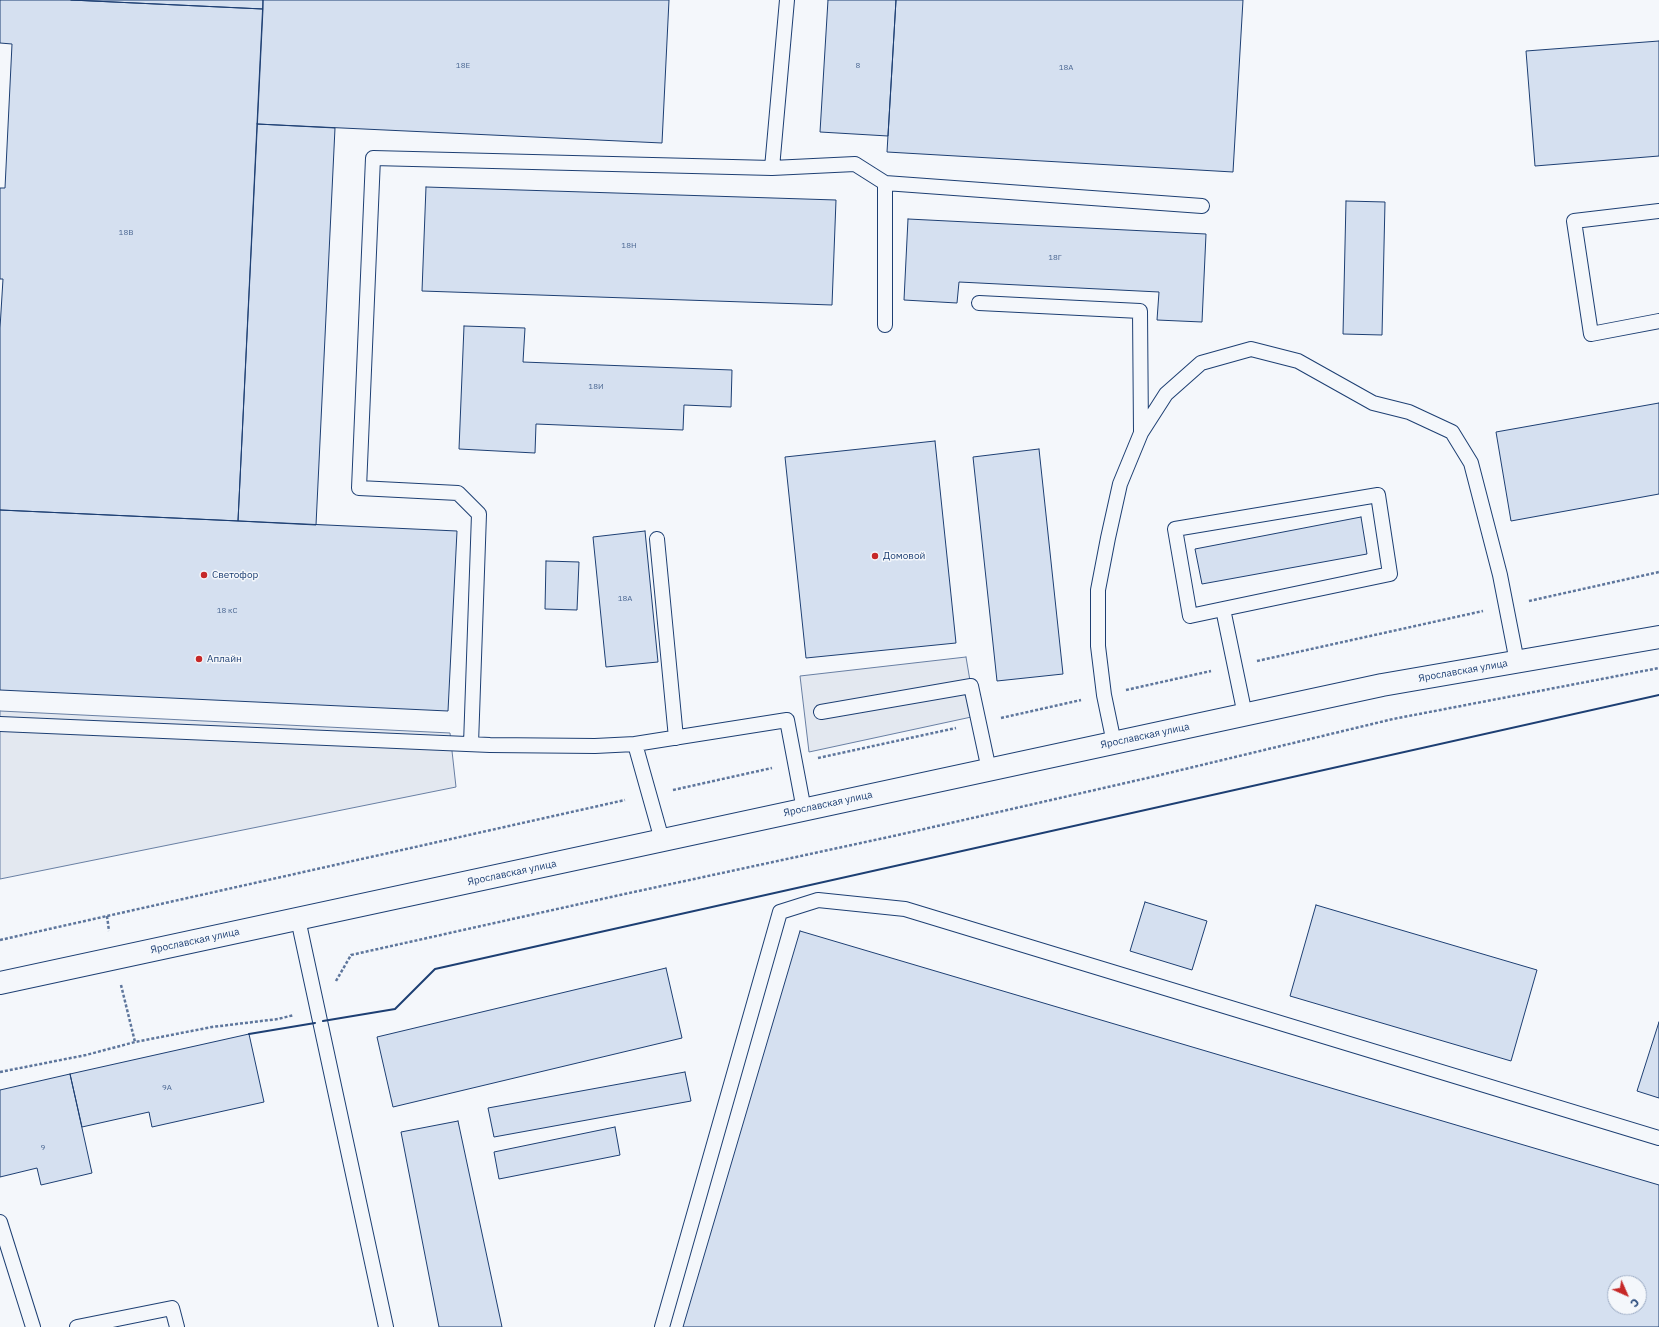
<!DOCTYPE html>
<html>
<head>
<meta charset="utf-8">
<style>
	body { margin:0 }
	#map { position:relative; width:1659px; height:1327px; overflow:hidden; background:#f4f7fb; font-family:"IBM Plex Sans",sans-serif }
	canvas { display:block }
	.north { position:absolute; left:1607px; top:1275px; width:40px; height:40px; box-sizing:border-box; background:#f4f7fb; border:1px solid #9eadc5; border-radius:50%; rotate:135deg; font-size:11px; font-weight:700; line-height:16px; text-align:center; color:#1d3f73 }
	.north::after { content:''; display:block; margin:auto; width:14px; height:18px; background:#c62828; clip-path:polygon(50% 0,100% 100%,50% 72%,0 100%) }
</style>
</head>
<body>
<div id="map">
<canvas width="1659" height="1327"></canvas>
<div class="north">С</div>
</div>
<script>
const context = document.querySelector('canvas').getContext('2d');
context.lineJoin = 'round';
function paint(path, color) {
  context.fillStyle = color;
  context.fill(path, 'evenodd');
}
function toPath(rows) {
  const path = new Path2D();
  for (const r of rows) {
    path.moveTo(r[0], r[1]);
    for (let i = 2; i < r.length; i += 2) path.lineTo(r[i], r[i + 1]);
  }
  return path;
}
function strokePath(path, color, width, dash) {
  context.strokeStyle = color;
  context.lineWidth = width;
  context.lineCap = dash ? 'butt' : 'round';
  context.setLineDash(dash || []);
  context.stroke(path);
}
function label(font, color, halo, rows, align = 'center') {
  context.font = font + ' "IBM Plex Sans",sans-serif';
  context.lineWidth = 3;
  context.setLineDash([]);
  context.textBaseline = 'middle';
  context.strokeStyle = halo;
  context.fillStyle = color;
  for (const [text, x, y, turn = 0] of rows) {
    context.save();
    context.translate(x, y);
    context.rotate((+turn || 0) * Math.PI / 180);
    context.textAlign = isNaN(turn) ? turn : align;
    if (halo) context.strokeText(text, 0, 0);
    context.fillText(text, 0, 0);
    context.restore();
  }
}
const parking = toPath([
	[966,657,976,716,809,752,800,676,966,657],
	[0,711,450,733,456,787,0,879,0,711]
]);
paint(parking, '#e3e8f0');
strokePath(parking, '#687fa3', 1);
const building = toPath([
	[0,0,71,0,263,9,238,521,0,510,0,328,3,279,0,279,0,188,5,188,12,44,0,43,0,0],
	[71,0,263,0,263,9,71,0],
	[263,0,669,0,662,143,257,124,263,0],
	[828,0,896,0,888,136,820,132,828,0],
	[896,0,1243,0,1233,172,887,152,896,0],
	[1659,41,1659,156,1535,166,1526,51,1659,41],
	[257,124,335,128,316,525,238,521,257,124],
	[426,187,836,200,832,305,422,291,426,187],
	[1346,201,1385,202,1382,335,1343,334,1346,201],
	[908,219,1206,234,1202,322,1157,320,1159,292,959,282,957,303,904,300,908,219],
	[464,326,525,328,523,362,732,370,731,407,684,405,683,430,536,424,535,453,459,449,464,326],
	[1659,403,1659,494,1511,521,1496,432,1659,403],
	[935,441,956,643,806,658,785,457,935,441],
	[1039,449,1063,674,997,681,973,457,1039,449],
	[0,510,457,531,448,711,0,690,0,510],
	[1361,517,1367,554,1202,584,1195,549,1361,517],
	[645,531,658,662,606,667,593,537,645,531],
	[546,561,579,562,577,610,545,609,546,561],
	[1145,902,1207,921,1192,970,1130,951,1145,902],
	[1316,905,1537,970,1511,1061,1290,996,1316,905],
	[800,931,1659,1185,1659,1327,683,1327,800,931],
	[1615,1283,1639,1283,1639,1307,1615,1307,1615,1283],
	[666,968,682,1038,393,1107,377,1037,666,968],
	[1659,1022,1659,1098,1637,1091,1659,1022],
	[249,1034,264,1102,152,1127,149,1112,82,1127,70,1074,249,1034],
	[685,1072,691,1101,494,1137,488,1108,685,1072],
	[70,1074,92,1173,41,1185,37,1168,0,1177,0,1090,70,1074],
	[458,1121,502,1327,439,1327,401,1132,458,1121],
	[615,1127,620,1155,499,1179,494,1152,615,1127]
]);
paint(building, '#d5e0f0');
strokePath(building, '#1d3f73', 1);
const service = toPath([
	[772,168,855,164,885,183,1202,206],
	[885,183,885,325],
	[1659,211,1574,221,1591,334,1659,321],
	[979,303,1140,311,1141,433],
	[657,539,676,738],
	[1223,609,1390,574,1378,495,1175,529,1190,616,1223,609,1245,715],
	[821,712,971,686,989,770],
	[0,724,490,745,595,746,635,744,662,840],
	[1114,743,1104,695,1098,646,1098,590,1108,538,1120,484,1141,433,1166,394,1201,363,1251,349,1298,361,1373,403,1409,412,1452,432,1471,463,1500,575,1517,662],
	[471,744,479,514,458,493,359,488,373,158,772,168,787,0],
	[635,744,787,720,804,810],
	[298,919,386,1327],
	[0,1222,33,1327],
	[77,1327,172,1308,177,1327],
	[662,1327,780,912,818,900,905,909,1659,1138]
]);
const tertiary = toPath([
	[0,983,1382,685,1659,637]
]);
strokePath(service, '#1d3f73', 16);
strokePath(tertiary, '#1d3f73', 24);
strokePath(toPath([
	[1529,601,1659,572],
	[1257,661,1483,611],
	[1126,690,1211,671],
	[1001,718,1081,700],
	[818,758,956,728],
	[673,790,772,768],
	[107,916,109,931],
	[0,940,625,800],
	[336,981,351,955,620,895,898,835,1156,776,1393,719,1659,668],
	[121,985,135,1042],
	[0,1072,86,1055,135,1042,212,1027,278,1019,294,1015]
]), '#5e769c', 2.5, [3, 2]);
strokePath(service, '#f4f7fb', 14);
strokePath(tertiary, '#f4f7fb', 22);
strokePath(toPath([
	[323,1021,395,1009,435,969,1659,695],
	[249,1034,315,1023]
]), '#1d3f73', 2);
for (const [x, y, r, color] of [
	[875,556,4,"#c62828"],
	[204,575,4,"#c62828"],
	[199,659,4,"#c62828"]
]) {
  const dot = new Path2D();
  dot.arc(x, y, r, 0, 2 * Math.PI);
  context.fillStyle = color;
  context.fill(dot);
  strokePath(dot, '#f4f7fb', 1.5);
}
label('8px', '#4b6792', null, [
	["18Е",463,66],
	["8",858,66],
	["18А",1066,68],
	["18В",126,233],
	["18Н",629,246],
	["18Г",1055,258],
	["18И",596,387],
	["18А",625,599],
	["18 кС",227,611],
	["9А",167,1088],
	["9",43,1148]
]);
label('10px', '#1d3f73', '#f4f7fb', [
	["Домовой",883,556],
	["Светофор",212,575],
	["Аплайн",207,659]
], 'left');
label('10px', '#1d3f73', '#f4f7fb', [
	["Ярославская улица",1463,671,-10],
	["Ярославская улица",1145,736,-12],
	["Ярославская улица",828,804,-12],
	["Ярославская улица",512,873,-12],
	["Ярославская улица",195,941,-12]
]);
</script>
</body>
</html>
